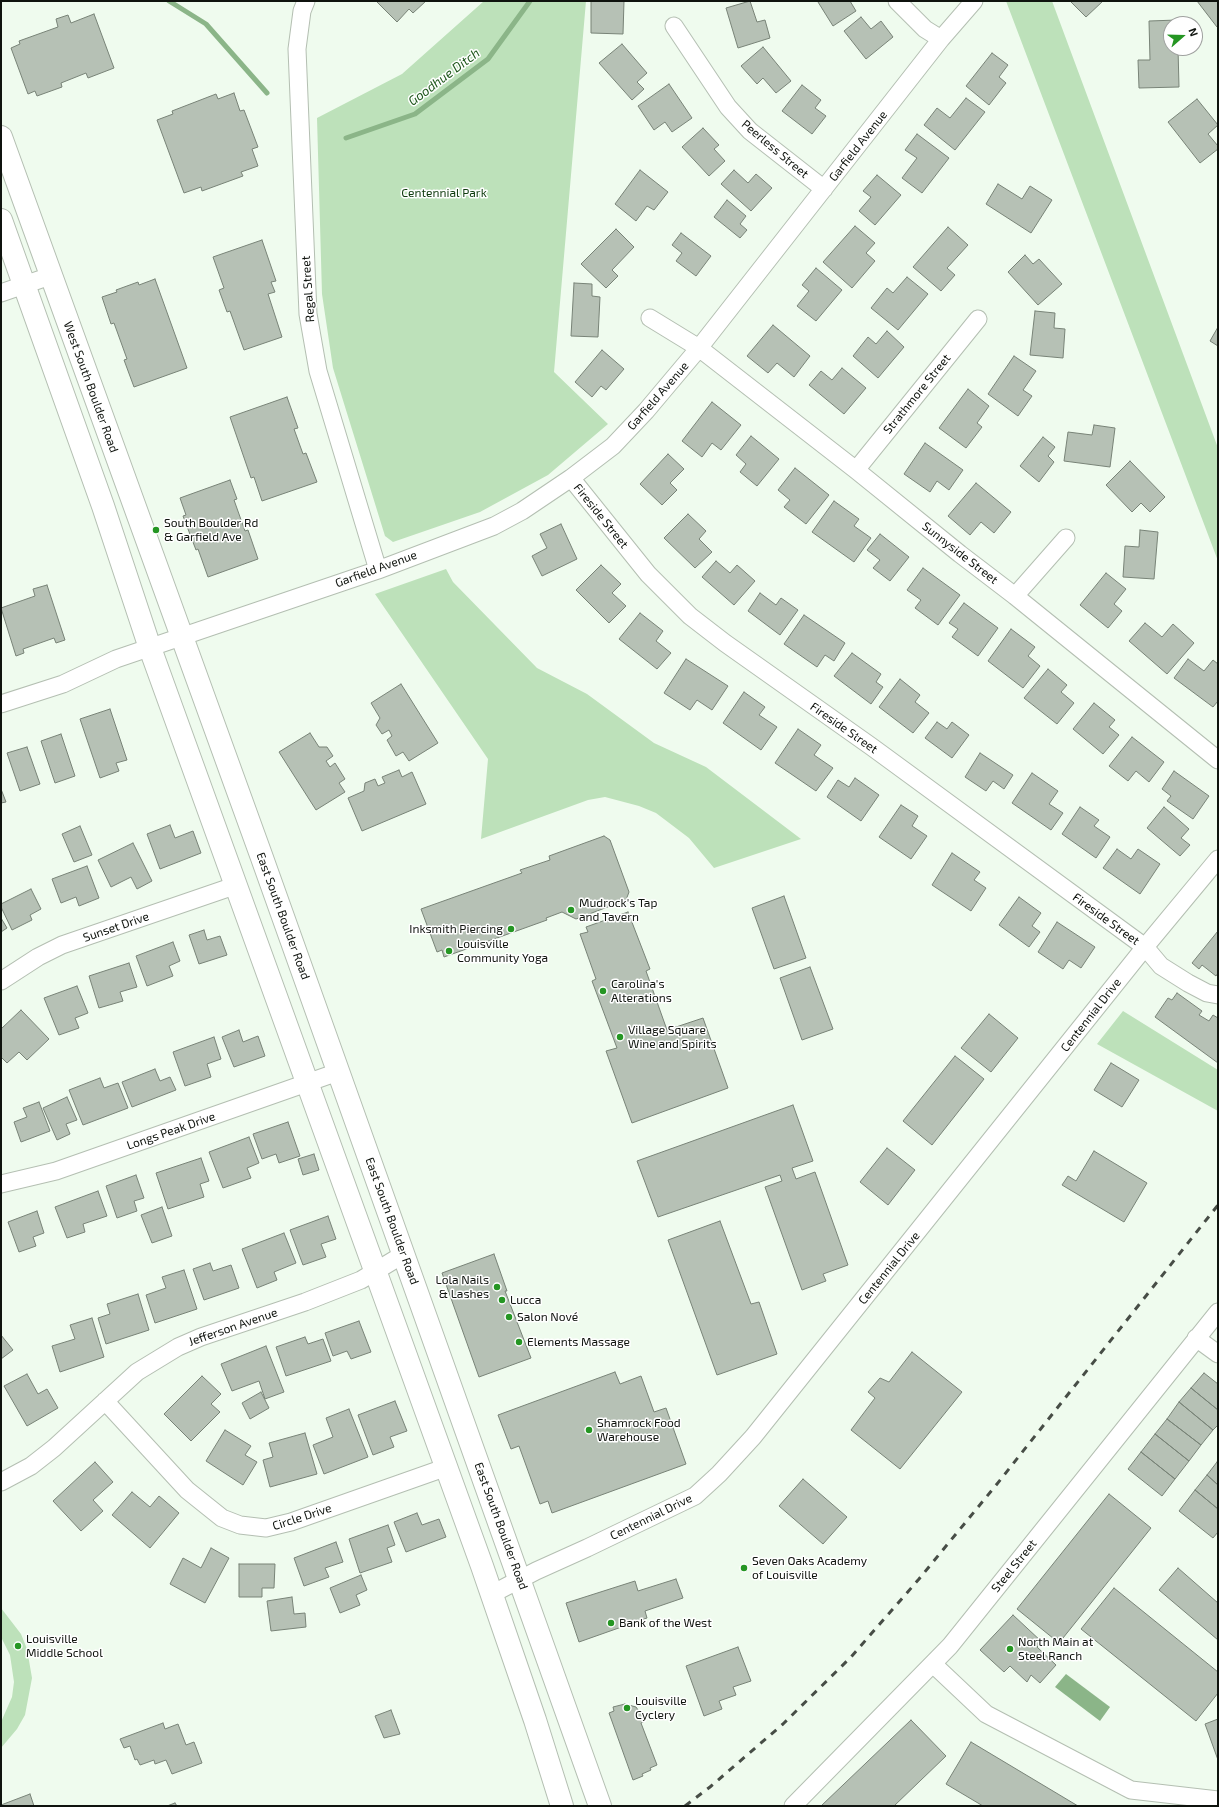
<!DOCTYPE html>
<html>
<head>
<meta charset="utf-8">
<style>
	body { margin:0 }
	#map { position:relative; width:1219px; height:1807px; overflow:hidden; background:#effbee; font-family:"Exo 2",sans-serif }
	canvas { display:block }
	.frame { position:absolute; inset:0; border:2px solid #0f130e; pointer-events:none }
	.north { position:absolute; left:1163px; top:16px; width:40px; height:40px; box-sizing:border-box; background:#fff; border:1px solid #9fa19f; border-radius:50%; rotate:70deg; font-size:11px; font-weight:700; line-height:16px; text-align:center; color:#0f130e }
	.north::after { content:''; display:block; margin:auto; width:14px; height:18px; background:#259623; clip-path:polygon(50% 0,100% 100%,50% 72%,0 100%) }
</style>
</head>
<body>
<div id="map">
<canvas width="1219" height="1807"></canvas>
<div class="frame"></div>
<div class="north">N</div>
</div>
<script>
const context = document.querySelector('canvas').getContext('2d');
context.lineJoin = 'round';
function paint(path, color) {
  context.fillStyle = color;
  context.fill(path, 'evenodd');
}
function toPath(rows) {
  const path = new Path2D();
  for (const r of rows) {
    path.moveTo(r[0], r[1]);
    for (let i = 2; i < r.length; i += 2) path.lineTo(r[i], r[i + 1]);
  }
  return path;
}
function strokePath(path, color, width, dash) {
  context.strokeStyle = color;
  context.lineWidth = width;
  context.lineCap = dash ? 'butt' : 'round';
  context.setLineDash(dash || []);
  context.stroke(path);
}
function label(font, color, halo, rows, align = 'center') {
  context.font = font + ' "Exo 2",sans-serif';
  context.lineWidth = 3;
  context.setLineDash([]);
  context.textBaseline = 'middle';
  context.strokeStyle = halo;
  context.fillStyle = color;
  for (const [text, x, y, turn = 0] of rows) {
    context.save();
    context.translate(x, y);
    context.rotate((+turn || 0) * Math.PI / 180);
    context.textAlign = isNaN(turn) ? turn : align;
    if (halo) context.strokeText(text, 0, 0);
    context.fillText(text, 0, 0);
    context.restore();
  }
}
paint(toPath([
	[484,1,586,1,554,372,608,424,548,475,480,512,393,542,385,536,333,368,322,294,317,118,402,74],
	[1006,1,1052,1,1218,448,1218,561],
	[446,569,453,582,537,668,587,694,654,743,706,767,801,839,714,868,689,838,656,813,639,806,605,797,588,800,481,839,488,759,375,594],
	[1123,1011,1218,1070,1218,1111,1097,1044],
	[1,1608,21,1634,27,1649,32,1678,25,1715,17,1729,1,1748,1,1722,12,1697,14,1682,10,1655,1,1637]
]), '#bde1ba');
paint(toPath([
	[1066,1674,1110,1707,1100,1721,1055,1687]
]), '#8bb588');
strokePath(toPath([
	[169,1,206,24,267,93],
	[346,138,415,114,488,59,530,1]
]), '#8bb588', 5);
const building = toPath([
	[376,1,426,1,413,13,409,9,397,22,376,1],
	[591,1,624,1,623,34,591,33,591,1],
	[750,1,757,22,765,20,770,38,738,48,726,8,750,1],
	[819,1,850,1,856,11,833,26,818,2,819,1],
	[1070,1,1103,1,1086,17,1070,1],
	[1197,1,1218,1,1218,26,1217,27,1197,1],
	[94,14,114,68,88,78,86,73,61,83,62,87,37,96,35,91,28,94,11,48,20,44,19,41,58,27,56,19,68,15,71,23,94,14],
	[861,17,871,29,881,21,893,37,866,59,844,31,861,17],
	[1177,20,1177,24,1171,24,1171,48,1178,48,1179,87,1139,88,1138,60,1150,60,1149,21,1177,20],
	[622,44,647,73,637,82,644,89,632,100,599,63,622,44],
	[763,47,791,81,776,93,763,78,757,84,741,66,763,47],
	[992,53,1008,65,999,77,1006,83,989,105,966,86,992,53],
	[669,84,692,118,672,132,665,122,654,130,638,106,669,84],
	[802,85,821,100,815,108,826,116,812,134,782,111,802,85],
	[234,93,240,111,244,110,258,147,252,149,258,166,241,172,243,176,202,191,201,187,184,193,157,120,173,114,172,111,216,94,218,99,234,93],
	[966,98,985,112,955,150,924,125,937,108,950,118,966,98],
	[1197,99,1218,125,1208,134,1218,146,1218,149,1200,163,1168,122,1197,99],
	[703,128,719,145,714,149,725,161,709,176,682,147,703,128],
	[917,134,949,158,922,193,902,178,917,158,905,150,917,134],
	[640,170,668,192,654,210,647,206,636,221,615,204,640,170],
	[734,170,748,183,756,174,772,188,751,211,721,184,734,170],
	[877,175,901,195,875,225,859,211,871,197,863,191,877,175],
	[998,184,1022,199,1030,186,1052,200,1031,233,986,204,998,184],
	[727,200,746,216,740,224,747,230,740,238,714,217,727,200],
	[855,226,875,243,866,253,875,261,852,288,823,262,855,226],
	[948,227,968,245,947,268,955,275,941,291,913,267,948,227],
	[616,229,634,247,612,270,618,276,606,288,581,264,616,229],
	[681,233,711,256,696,276,676,261,682,253,672,245,681,233],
	[262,240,276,281,271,282,275,292,268,294,282,337,244,350,230,311,227,312,219,290,224,288,213,257,262,240],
	[1025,255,1033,264,1039,259,1062,284,1038,305,1008,272,1025,255],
	[816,268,842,290,816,321,797,306,809,291,802,285,816,268],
	[907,277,928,294,898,330,871,308,887,288,893,293,907,277],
	[155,279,187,368,134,387,124,360,127,359,114,323,111,324,102,297,117,292,116,290,138,282,139,285,155,279],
	[574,283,592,284,592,296,600,297,598,337,571,336,574,283],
	[1035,311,1055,313,1054,328,1065,329,1063,358,1030,355,1035,311],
	[773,325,810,356,794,377,777,363,768,373,747,356,773,325],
	[1218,327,1218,346,1210,341,1218,327],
	[887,331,904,347,878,378,853,356,868,337,876,344,887,331],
	[602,350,624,369,606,390,601,386,592,397,575,382,602,350],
	[1014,356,1036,371,1023,390,1032,396,1018,416,988,394,1014,356],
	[842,368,866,388,844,414,809,385,821,371,832,380,842,368],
	[968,389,989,406,977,423,982,427,966,448,939,428,968,389],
	[287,397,298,428,294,429,303,454,306,453,317,482,262,501,254,477,251,478,230,417,287,397],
	[712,402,741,425,721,450,712,443,702,457,682,441,712,402],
	[1094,425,1115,428,1110,467,1064,461,1068,432,1092,435,1094,425],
	[751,436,779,459,757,486,740,472,746,464,736,455,751,436],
	[1043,437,1055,447,1048,456,1054,462,1039,482,1020,466,1043,437],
	[925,443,963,470,949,490,937,481,930,492,904,474,925,443],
	[668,454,684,469,670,483,677,490,662,505,640,484,668,454],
	[1130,461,1165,497,1150,512,1141,503,1132,512,1106,485,1130,461],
	[795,468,829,495,806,524,784,507,790,500,778,490,795,468],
	[230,480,237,499,234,500,245,531,248,530,258,559,208,577,198,549,196,550,183,516,186,515,180,498,230,480],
	[976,483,1011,512,994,533,981,522,970,535,948,516,976,483],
	[834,501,859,519,854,526,871,538,854,562,812,532,834,501],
	[688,514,706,531,699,539,712,552,695,568,664,538,688,514],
	[561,524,577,559,542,576,532,556,547,548,540,534,561,524],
	[1140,530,1158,532,1154,579,1123,577,1125,546,1139,547,1140,530],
	[880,534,909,557,890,581,873,568,880,560,867,550,880,534],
	[716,561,730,573,737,565,755,581,734,605,702,577,716,561],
	[601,565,621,584,612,593,626,606,609,623,576,590,601,565],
	[923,568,960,595,938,625,915,608,921,600,907,590,923,568],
	[1106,573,1126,589,1114,604,1122,611,1108,628,1080,605,1106,573],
	[47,585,65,640,56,643,54,638,23,649,24,653,16,656,1,608,35,596,33,589,47,585],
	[760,593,776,605,781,598,798,610,780,635,748,611,760,593],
	[964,603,998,628,978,656,952,637,958,629,949,623,964,603],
	[640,613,663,631,656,641,671,653,657,669,619,639,640,613],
	[804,615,845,643,834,661,825,655,817,667,784,644,804,615],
	[1145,623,1162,637,1173,624,1194,643,1167,674,1129,641,1145,623],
	[1011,629,1035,647,1028,656,1040,666,1023,688,988,661,1011,629],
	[852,653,881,674,876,682,883,687,871,704,834,676,852,653],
	[686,659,728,686,712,710,697,700,690,710,664,693,686,659],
	[1188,659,1204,671,1213,660,1218,664,1218,701,1213,707,1174,678,1188,659],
	[1048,669,1067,685,1061,692,1074,703,1057,724,1024,698,1048,669],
	[900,679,920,695,915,702,929,713,913,733,879,707,900,679],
	[401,684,438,743,409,761,403,752,396,756,387,740,392,736,389,730,382,734,376,725,380,718,371,703,401,684],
	[744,692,765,707,759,715,777,727,761,750,723,723,744,692],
	[1094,703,1115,720,1109,727,1119,735,1103,754,1073,729,1094,703],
	[110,709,127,760,116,763,119,771,100,778,80,719,110,709],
	[937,722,947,729,952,722,969,735,952,758,925,738,937,722],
	[798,729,821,745,814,755,833,768,816,791,775,763,798,729],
	[310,733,319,747,327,747,333,756,326,761,330,767,335,763,345,779,339,783,345,792,316,810,279,752,310,733],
	[61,734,75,776,55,783,41,741,61,734],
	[1132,737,1164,762,1149,782,1136,771,1128,781,1109,766,1132,737],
	[27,747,40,784,20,791,7,753,27,747],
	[980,753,1013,775,1004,789,993,781,986,791,965,777,980,753],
	[399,770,402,777,412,772,426,804,362,831,348,798,364,791,365,783,375,779,378,786,385,783,382,777,399,770],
	[1174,771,1209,796,1193,819,1167,801,1171,796,1162,789,1174,771],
	[1032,773,1058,791,1049,804,1063,813,1051,830,1012,803,1032,773],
	[855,778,879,795,861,821,827,797,838,780,849,787,855,778],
	[1,789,6,802,1,803,1,789],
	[901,805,918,816,912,826,927,836,911,859,879,837,901,805],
	[1080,807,1099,820,1094,826,1110,837,1096,858,1062,834,1080,807],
	[1164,807,1189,829,1181,838,1190,845,1180,856,1147,828,1164,807],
	[170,825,175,838,193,831,201,853,160,869,147,834,170,825],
	[80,826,92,855,74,862,62,834,80,826],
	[604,836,610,840,629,892,626,900,576,919,562,912,546,918,547,920,444,957,442,950,437,952,421,909,522,873,520,870,550,860,549,856,604,836],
	[133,843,152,881,137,889,131,877,111,887,98,860,133,843],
	[1117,849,1131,859,1138,849,1160,864,1140,894,1103,868,1117,849],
	[952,853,980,872,974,880,986,888,971,911,932,885,952,853],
	[87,866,99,898,79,906,76,897,61,903,52,879,87,866],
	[31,889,41,909,30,915,32,920,12,930,1,907,1,904,31,889],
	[784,896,806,958,774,969,752,908,784,896],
	[1019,897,1041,913,1032,926,1040,932,1029,947,999,925,1019,897],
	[628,912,650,969,646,971,667,1030,703,1018,728,1088,632,1123,606,1051,617,1048,592,981,596,979,580,934,588,932,586,927,628,912],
	[1,918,7,928,1,932,1,918],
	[1057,922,1095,947,1081,968,1069,960,1063,969,1038,952,1057,922],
	[204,930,207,940,220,936,227,955,199,964,189,935,204,930],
	[1218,931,1218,973,1216,976,1202,965,1199,969,1192,963,1218,931],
	[173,942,180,961,169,966,173,976,147,986,136,956,173,942],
	[129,963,137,987,120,992,123,1001,99,1008,89,976,129,963],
	[810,967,833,1029,802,1040,780,978,810,967],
	[77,986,88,1013,75,1018,79,1028,59,1035,44,998,77,986],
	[1177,993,1202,1011,1199,1015,1209,1021,1213,1015,1218,1018,1218,1063,1155,1017,1168,998,1172,1000,1177,993],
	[21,1010,49,1039,27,1060,19,1052,7,1063,1,1057,1,1029,21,1010],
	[989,1014,1018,1038,991,1072,961,1048,989,1014],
	[239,1030,243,1042,258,1036,265,1056,234,1067,222,1037,239,1030],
	[214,1037,221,1059,207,1064,211,1077,185,1086,173,1052,214,1037],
	[955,1056,984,1079,932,1145,903,1121,955,1056],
	[1111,1063,1139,1080,1122,1107,1094,1090,1111,1063],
	[155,1069,160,1081,170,1077,176,1090,132,1107,122,1082,155,1069],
	[100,1078,104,1088,118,1083,128,1108,83,1125,69,1090,100,1078],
	[67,1097,77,1120,66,1124,70,1134,57,1140,43,1108,67,1097],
	[39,1102,50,1131,21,1142,14,1122,27,1117,23,1108,39,1102],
	[793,1105,813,1161,792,1168,796,1179,815,1172,848,1265,823,1274,826,1281,802,1290,765,1187,782,1181,780,1175,658,1217,637,1161,793,1105],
	[288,1122,300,1156,279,1163,276,1154,262,1159,253,1134,288,1122],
	[249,1137,259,1163,247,1168,251,1178,223,1188,209,1152,249,1137],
	[887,1148,915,1170,888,1205,860,1182,887,1148],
	[1094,1151,1147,1183,1124,1222,1062,1185,1068,1176,1076,1181,1094,1151],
	[314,1154,319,1170,303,1175,298,1159,314,1154],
	[201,1158,209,1181,200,1184,204,1197,168,1209,156,1173,201,1158],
	[136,1175,144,1198,134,1201,137,1211,117,1218,106,1186,136,1175],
	[98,1191,107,1216,83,1224,85,1232,67,1238,55,1207,98,1191],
	[162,1207,172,1236,152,1243,141,1215,162,1207],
	[37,1211,44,1233,33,1237,36,1246,19,1252,8,1222,37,1211],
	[328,1216,336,1239,321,1244,326,1257,303,1265,290,1230,328,1216],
	[720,1221,751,1304,759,1302,777,1354,717,1375,668,1240,720,1221],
	[284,1233,296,1263,274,1272,277,1280,257,1288,242,1249,284,1233],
	[494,1254,507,1291,505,1291,531,1358,479,1377,442,1273,494,1254],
	[210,1263,213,1271,231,1265,239,1288,204,1300,193,1269,210,1263],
	[184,1270,197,1309,155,1323,146,1295,166,1288,162,1277,184,1270],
	[138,1294,149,1330,106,1344,98,1318,110,1314,107,1304,138,1294],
	[92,1318,104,1357,60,1372,52,1346,75,1339,70,1325,92,1318],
	[359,1321,371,1352,351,1359,347,1351,333,1356,325,1333,359,1321],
	[1,1335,13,1350,1,1359,1,1335],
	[305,1337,308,1344,323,1339,331,1361,286,1376,276,1347,305,1337],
	[266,1346,284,1392,265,1399,259,1381,232,1391,221,1364,266,1346],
	[912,1352,962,1392,900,1469,851,1430,875,1398,868,1392,880,1378,889,1382,912,1352],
	[615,1372,620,1384,641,1376,654,1412,666,1408,686,1464,552,1513,548,1501,540,1504,519,1446,511,1449,498,1415,615,1372],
	[1204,1373,1218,1384,1218,1410,1191,1388,1204,1373],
	[27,1374,38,1394,47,1389,58,1408,27,1426,4,1386,27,1374],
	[202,1376,221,1394,211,1404,220,1412,191,1441,164,1414,202,1376],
	[1191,1388,1218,1410,1218,1425,1213,1430,1179,1402,1191,1388],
	[261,1392,269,1408,250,1419,242,1403,261,1392],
	[395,1401,407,1431,390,1437,394,1447,373,1455,358,1415,395,1401],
	[1179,1402,1213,1430,1201,1445,1167,1419,1179,1402],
	[349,1409,368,1457,324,1474,313,1445,333,1437,326,1418,349,1409],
	[1167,1419,1201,1445,1189,1461,1155,1434,1167,1419],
	[225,1430,251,1446,245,1455,257,1462,243,1485,206,1461,225,1430],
	[305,1433,317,1474,270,1487,263,1460,273,1457,269,1443,305,1433],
	[1155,1434,1189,1461,1175,1479,1141,1452,1155,1434],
	[1141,1452,1175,1479,1162,1496,1128,1469,1141,1452],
	[95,1462,113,1482,93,1500,103,1511,81,1531,53,1501,95,1462],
	[1217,1462,1218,1463,1218,1485,1207,1475,1217,1462],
	[1207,1475,1218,1485,1218,1509,1195,1490,1207,1475],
	[803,1479,847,1517,823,1544,779,1506,803,1479],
	[1195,1490,1218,1509,1218,1532,1213,1538,1179,1511,1195,1490],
	[132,1492,150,1507,159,1496,179,1513,150,1548,112,1515,132,1492],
	[1109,1494,1151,1528,1059,1643,1017,1609,1109,1494],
	[417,1513,422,1525,439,1519,446,1537,406,1552,394,1522,417,1513],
	[388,1525,395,1545,387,1548,392,1562,360,1573,349,1539,388,1525],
	[336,1542,343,1562,325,1568,329,1577,304,1586,294,1558,336,1542],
	[211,1548,229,1558,205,1603,170,1584,183,1558,201,1568,211,1548],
	[239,1564,275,1564,274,1588,262,1588,262,1597,239,1597,239,1564],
	[1178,1568,1218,1603,1218,1640,1159,1590,1178,1568],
	[361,1575,367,1590,356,1595,360,1605,340,1613,330,1588,361,1575],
	[676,1579,683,1598,645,1611,647,1618,579,1642,566,1603,635,1581,638,1591,676,1579],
	[1114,1588,1218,1672,1218,1693,1196,1721,1081,1629,1114,1588],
	[292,1597,294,1614,305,1613,306,1627,271,1631,267,1601,292,1597],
	[1013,1615,1042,1642,1037,1647,1056,1665,1040,1683,1031,1675,1027,1682,1010,1666,1004,1672,980,1650,1013,1615],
	[738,1647,751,1681,733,1687,736,1695,719,1701,722,1709,704,1716,686,1666,738,1647],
	[625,1704,636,1707,643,1717,645,1721,641,1723,657,1765,650,1768,651,1770,642,1774,643,1776,633,1780,609,1713,614,1711,613,1707,625,1704],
	[391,1710,400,1734,384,1738,375,1716,391,1710],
	[1218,1719,1218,1760,1205,1724,1218,1719],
	[911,1720,946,1756,894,1806,821,1806,911,1720],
	[163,1723,165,1729,178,1724,186,1745,194,1742,202,1763,172,1774,166,1760,155,1764,154,1760,140,1765,137,1759,135,1760,130,1746,124,1748,120,1739,163,1723],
	[971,1742,1078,1806,983,1806,946,1784,971,1742],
	[30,1794,34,1806,1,1806,1,1805,30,1794],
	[175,1803,177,1806,167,1806,175,1803]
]);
paint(building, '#b6c1b5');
strokePath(building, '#788377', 1);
const minor = toPath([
	[306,1,302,11,297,49,308,314,318,371,378,570],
	[897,1,925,29,941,39],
	[674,26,728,107,750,131,824,189],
	[1,293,50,276],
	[650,318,699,348,856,470,960,554,1015,596,1218,760],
	[856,470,978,319],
	[571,478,648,574,690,616,725,643,872,747,1145,947,1161,966,1188,983,1207,993,1218,995],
	[1015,596,1066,538],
	[1,704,63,684,116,659,378,570,494,526,522,511,571,478,613,446,646,411,699,348,941,39,974,1],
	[1,981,38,957,62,945,237,885],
	[1,1184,56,1171,338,1072],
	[1196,1338,1218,1354],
	[105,1401,187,1490,222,1518,240,1525,266,1528,291,1522,447,1467],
	[1,1482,31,1466,54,1448,137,1372,178,1347,201,1337,305,1302,361,1280,404,1254],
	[492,1594,536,1571,587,1548,695,1496,719,1474,753,1437,1145,947,1218,859],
	[933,1664,986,1714,1131,1790,1218,1800],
	[793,1806,950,1646,1218,1312]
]);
const primary = toPath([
	[1,137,261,855,600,1806],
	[1,220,103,506,150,648,482,1566,535,1720,562,1806]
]);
strokePath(minor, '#b4bfb2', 19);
strokePath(primary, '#b4bfb2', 24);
strokePath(minor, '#fff', 17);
strokePath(primary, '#fff', 22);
strokePath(toPath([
	[685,1806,710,1787,783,1724,851,1657,919,1579,997,1484,1218,1205]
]), '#474d46', 3, [7, 7]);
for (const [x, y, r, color] of [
	[156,530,4,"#259623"],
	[571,910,4,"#259623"],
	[511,929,4,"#259623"],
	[449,951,4,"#259623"],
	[603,991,4,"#259623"],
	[620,1037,4,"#259623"],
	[497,1287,4,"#259623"],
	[502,1300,4,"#259623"],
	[509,1317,4,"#259623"],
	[519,1342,4,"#259623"],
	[589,1430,4,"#259623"],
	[744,1568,4,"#259623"],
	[611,1623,4,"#259623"],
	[18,1646,4,"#259623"],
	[1010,1649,4,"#259623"],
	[627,1708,4,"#259623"]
]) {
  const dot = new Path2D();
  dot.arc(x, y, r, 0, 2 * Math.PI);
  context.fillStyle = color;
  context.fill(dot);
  strokePath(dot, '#fff', 1.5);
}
label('12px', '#0f130e', '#fff', [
	["Garfield Avenue",858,146,-52],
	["Peerless Street",775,149,40],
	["Regal Street",308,289,-94],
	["West South Boulder Road",91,387,70],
	["Strathmore Street",917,394,-51],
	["Garfield Avenue",658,396,-49],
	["Fireside Street",601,516,51],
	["Sunnyside Street",960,553,38],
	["Garfield Avenue",376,569,-20],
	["Fireside Street",844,728,35],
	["East South Boulder Road",283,916,70],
	["Fireside Street",1106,919,36],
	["Sunset Drive",116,927,-19],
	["Centennial Drive",1091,1015,-52],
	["Longs Peak Drive",171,1131,-19],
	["East South Boulder Road",392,1221,70],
	["Centennial Drive",889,1268,-51],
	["Jefferson Avenue",233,1327,-19],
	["Circle Drive",302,1517,-18],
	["Centennial Drive",651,1517,-26],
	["East South Boulder Road",501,1526,70],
	["Steel Street",1014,1566,-51]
]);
label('12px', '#0f3b0e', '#fff', [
	["Centennial Park",444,193]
]);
label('12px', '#0f130e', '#fff', [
	["South Boulder Rd",164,523],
	["& Garfield Ave",164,537],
	["Mudrock's Tap",579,903],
	["and Tavern",579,917],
	["Inksmith Piercing",503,929,"right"],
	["Louisville",457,944],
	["Community Yoga",457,958],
	["Carolina's",611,984],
	["Alterations",611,998],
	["Village Square",628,1030],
	["Wine and Spirits",628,1044],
	["Lola Nails",489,1280,"right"],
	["& Lashes",489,1294,"right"],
	["Lucca",510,1300],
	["Salon Nové",517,1317],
	["Elements Massage",527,1342],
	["Shamrock Food",597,1423],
	["Warehouse",597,1437],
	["Seven Oaks Academy",752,1561],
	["of Louisville",752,1575],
	["Bank of the West",619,1623],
	["Louisville",26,1639],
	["Middle School",26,1653],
	["North Main at",1018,1642],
	["Steel Ranch",1018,1656],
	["Louisville",635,1701],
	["Cyclery",635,1715]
], 'left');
label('italic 13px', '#20591d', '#fff', [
	["Goodhue Ditch",444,77,-37]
]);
</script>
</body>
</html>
